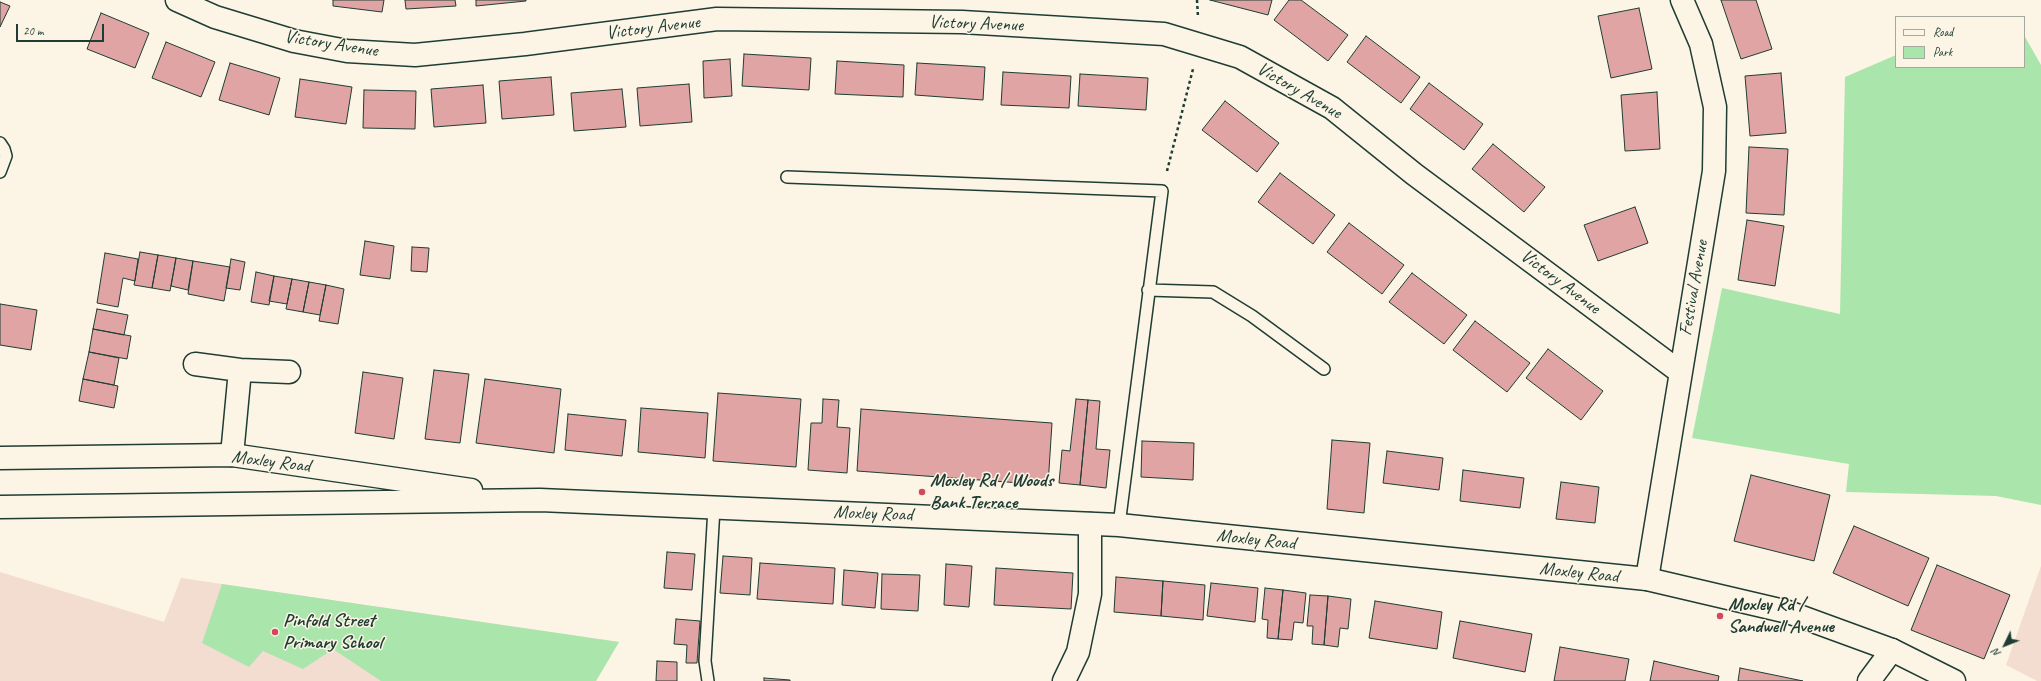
<!DOCTYPE html>
<html>
<head>
<meta charset="utf-8">
<style>
	body { margin:0 }
	#map { position:relative; width:2041px; height:681px; overflow:hidden; background:#fcf5e5; font-family:Caveat,sans-serif }
	canvas { display:block }
	.legend { position:absolute; left:1895px; top:16px; width:130px; height:52px; box-sizing:border-box; background:#fcf5e5; border:1px solid #a4ab9e; margin:0; padding:5px 7px; list-style:none; font-size:12px; color:#1f3d34 }
	.legend li { display:flex; align-items:center; gap:8px; height:20px }
	.legend b { width:20px; border:1px solid #a4ab9e }
	.north { position:absolute; left:1985px; top:625px; width:40px; height:40px; -webkit-text-stroke:3px #fcf5e5; paint-order:stroke; rotate:227deg; font-size:11px; font-weight:700; line-height:16px; text-align:center; color:#1f3d34 }
	.north::after { content:''; display:block; margin:auto; width:14px; height:18px; background:#1f3d34; clip-path:polygon(50% 0,100% 100%,50% 72%,0 100%) }
	.scale { position:absolute; left:16px; top:24px; width:88px; height:18px; box-sizing:border-box; border:2px solid #1f3d34; border-top:0; padding-left:5px; font-size:12px; line-height:14px; white-space:nowrap; color:#1f3d34; -webkit-text-stroke:3px #fcf5e5; paint-order:stroke }
</style>
</head>
<body>
<div id="map">
<canvas width="2041" height="681"></canvas>
<ul class="legend">
<li><b style="height:5px;background:#fcf5e5"></b>Road</li>
<li><b style="height:11px;background:#aae5ab"></b>Park</li>
</ul>
<div class="north">N</div>
<div class="scale">20 m</div>
</div>
<script>
const context = document.querySelector('canvas').getContext('2d');
context.lineJoin = 'round';
function paint(path, color) {
  context.fillStyle = color;
  context.fill(path, 'evenodd');
}
function toPath(rows) {
  const path = new Path2D();
  for (const r of rows) {
    path.moveTo(r[0], r[1]);
    for (let i = 2; i < r.length; i += 2) path.lineTo(r[i], r[i + 1]);
  }
  return path;
}
function strokePath(path, color, width, dash) {
  context.strokeStyle = color;
  context.lineWidth = width;
  context.lineCap = dash ? 'butt' : 'round';
  context.setLineDash(dash || []);
  context.stroke(path);
}
function label(font, color, halo, rows, align = 'center') {
  context.font = font + ' Caveat,sans-serif';
  context.lineWidth = 3;
  context.setLineDash([]);
  context.textBaseline = 'middle';
  context.strokeStyle = halo;
  context.fillStyle = color;
  for (const [text, x, y, turn = 0] of rows) {
    context.save();
    context.translate(x, y);
    context.rotate((+turn || 0) * Math.PI / 180);
    context.textAlign = isNaN(turn) ? turn : align;
    if (halo) context.strokeText(text, 0, 0);
    context.fillText(text, 0, 0);
    context.restore();
  }
}
paint(toPath([
	[2041,566,2041,681,2037,681,2006,665],
	[0,572,164,622,181,578,619,642,596,681,0,681]
]), '#f3ddd1');
paint(toPath([
	[2024,35,2041,65,2041,505,1996,496,1846,492,1849,464,1692,438,1722,288,1840,314,1845,77,1896,55,1896,67,2024,67],
	[222,584,619,642,596,681,381,681,333,649,303,669,263,651,249,667,202,643]
]), '#aae5ab');
const building = toPath([
	[333,0,384,0,382,12,333,6,333,0],
	[405,0,455,0,456,6,406,9,405,0],
	[476,0,526,0,526,1,476,6,476,0],
	[1210,0,1272,0,1268,15,1210,0],
	[1289,0,1301,0,1348,35,1328,61,1274,20,1289,0],
	[1721,0,1756,0,1772,49,1741,59,1721,0],
	[0,2,10,6,0,27,0,2],
	[1639,8,1652,69,1611,78,1598,16,1639,8],
	[101,13,149,33,135,68,87,49,101,13],
	[1366,36,1420,77,1401,103,1347,62,1366,36],
	[166,42,215,62,201,97,152,78,166,42],
	[744,54,811,58,809,90,742,86,744,54],
	[730,59,732,96,704,98,703,61,730,59],
	[837,61,904,65,903,97,835,94,837,61],
	[230,63,280,78,269,115,219,100,230,63],
	[917,63,985,67,983,100,915,95,917,63],
	[1003,72,1071,76,1069,108,1001,105,1003,72],
	[1781,73,1786,133,1750,136,1745,76,1781,73],
	[1080,74,1148,78,1146,110,1078,106,1080,74],
	[551,77,554,115,502,119,499,81,551,77],
	[300,79,352,87,346,124,295,117,300,79],
	[1429,83,1483,124,1464,150,1410,109,1429,83],
	[689,84,692,122,640,126,637,88,689,84],
	[483,85,486,123,434,127,431,89,483,85],
	[622,89,626,127,574,131,571,93,622,89],
	[364,90,416,91,415,129,363,128,364,90],
	[1657,92,1660,149,1625,151,1621,95,1657,92],
	[1225,101,1279,143,1257,172,1202,130,1225,101],
	[1493,144,1545,187,1524,212,1472,169,1493,144],
	[1749,147,1788,149,1784,215,1746,213,1749,147],
	[1280,173,1335,215,1313,244,1258,202,1280,173],
	[1635,207,1648,243,1598,261,1584,225,1635,207],
	[1747,220,1784,226,1775,286,1738,280,1747,220],
	[1349,223,1404,265,1382,294,1327,252,1349,223],
	[365,241,394,246,390,279,360,275,365,241],
	[412,247,429,248,427,272,411,271,412,247],
	[140,252,158,255,152,288,134,285,140,252],
	[105,253,138,259,135,281,123,278,118,307,97,303,105,253],
	[158,255,176,258,170,291,152,288,158,255],
	[176,258,193,261,188,290,171,286,176,258],
	[231,259,245,262,240,290,226,288,231,259],
	[193,261,230,267,224,301,188,294,193,261],
	[256,272,274,276,269,305,251,302,256,272],
	[1412,273,1467,315,1444,344,1389,302,1412,273],
	[274,276,292,279,287,304,269,301,274,276],
	[292,279,309,282,303,312,286,309,292,279],
	[309,282,326,285,320,315,303,312,309,282],
	[326,285,344,289,338,324,319,321,326,285],
	[0,304,37,310,31,350,0,345,0,304],
	[97,309,128,315,124,335,93,329,97,309],
	[1475,321,1530,363,1507,392,1453,350,1475,321],
	[93,329,131,336,127,359,89,352,93,329],
	[1548,349,1603,391,1581,420,1526,378,1548,349],
	[89,352,119,358,114,385,83,379,89,352],
	[434,370,469,374,460,443,425,439,434,370],
	[363,372,403,378,394,439,355,433,363,372],
	[83,379,118,386,114,408,79,401,83,379],
	[485,379,561,389,554,453,476,443,485,379],
	[718,393,801,399,796,467,713,461,718,393],
	[823,399,839,400,837,427,850,428,847,473,808,470,811,423,822,423,823,399],
	[1076,399,1088,400,1080,485,1059,483,1062,450,1070,451,1076,399],
	[1088,400,1100,401,1096,449,1110,450,1106,488,1080,485,1088,400],
	[641,408,708,413,705,458,638,452,641,408],
	[861,409,1052,423,1048,485,857,471,861,409],
	[568,414,626,420,622,456,565,450,568,414],
	[1332,440,1370,443,1364,513,1327,509,1332,440],
	[1142,441,1194,443,1193,480,1141,477,1142,441],
	[1387,451,1443,458,1439,490,1383,483,1387,451],
	[1463,470,1524,478,1520,508,1460,501,1463,470],
	[1751,475,1830,495,1814,561,1734,541,1751,475],
	[1561,482,1599,487,1595,523,1556,519,1561,482],
	[1854,526,1929,558,1908,606,1833,573,1854,526],
	[667,552,695,554,692,590,664,588,667,552],
	[723,556,752,558,750,595,720,593,723,556],
	[760,563,835,568,833,604,757,599,760,563],
	[946,564,972,566,969,607,944,605,946,564],
	[1937,565,2010,595,1984,659,1911,630,1937,565],
	[996,568,1073,573,1071,609,994,605,996,568],
	[844,570,878,573,875,608,842,605,844,570],
	[882,574,920,575,918,611,881,609,882,574],
	[1116,577,1163,581,1161,616,1114,612,1116,577],
	[1163,581,1205,585,1203,620,1161,616,1163,581],
	[1211,583,1258,588,1255,622,1207,616,1211,583],
	[1265,588,1283,590,1278,639,1267,638,1268,620,1262,619,1265,588],
	[1283,590,1306,593,1303,623,1294,622,1292,640,1278,639,1283,590],
	[1310,595,1328,596,1324,645,1312,644,1313,626,1307,626,1310,595],
	[1328,596,1351,599,1348,629,1340,628,1338,647,1324,645,1328,596],
	[1375,601,1442,612,1437,649,1369,638,1375,601],
	[676,619,700,621,697,663,686,663,687,645,674,644,676,619],
	[1460,621,1532,634,1525,672,1453,658,1460,621],
	[1560,647,1629,659,1625,681,1554,681,1560,647],
	[657,661,677,662,677,681,656,681,657,661],
	[1654,661,1719,676,1718,681,1650,681,1654,661],
	[1740,668,1803,681,1738,681,1740,668],
	[764,678,790,680,790,681,764,681,764,678]
]);
paint(building, '#dfa4a3');
strokePath(building, '#1f3d34', 1);
const service = toPath([
	[0,143,4,149,6,156,0,172],
	[787,177,1162,191,1119,525],
	[1148,290,1213,292,1252,316,1324,369],
	[708,681,705,661,714,508]
]);
const minor = toPath([
	[177,0,215,17,294,41,347,51,415,55,525,44,717,19,962,22,1164,34,1240,57,1332,108,1414,174,1680,372],
	[195,364,240,370,289,372],
	[232,455,240,370],
	[1647,579,1714,171,1715,107,1701,44,1682,0],
	[1064,681,1078,652,1090,594,1090,524],
	[1869,681,1892,650]
]);
const primary = toPath([
	[0,458,232,455,471,490],
	[0,507,540,500,1119,525,1647,579,1788,612,1892,650,1954,681]
]);
strokePath(service, '#1f3d34', 14);
strokePath(minor, '#1f3d34', 25);
strokePath(primary, '#1f3d34', 25);
strokePath(toPath([
	[1197,0,1198,17],
	[1167,171,1193,69]
]), '#1f3d34', 2.5, [3, 3]);
strokePath(service, '#fcf5e5', 11);
strokePath(minor, '#fcf5e5', 22);
strokePath(primary, '#fcf5e5', 22);
for (const [x, y, r, color] of [
	[922,492,4,"#d1495b"],
	[1720,616,4,"#d1495b"],
	[275,632,4,"#d1495b"]
]) {
  const dot = new Path2D();
  dot.arc(x, y, r, 0, 2 * Math.PI);
  context.fillStyle = color;
  context.fill(dot);
  strokePath(dot, '#fcf5e5', 1.5);
}
label('19px', '#1f3d34', '#fcf5e5', [
	["Victory Avenue",976,24,2],
	["Victory Avenue",653,28,-7],
	["Victory Avenue",331,44,9],
	["Victory Avenue",1299,91,30],
	["Victory Avenue",1560,282,37],
	["Festival Avenue",1694,288,-80],
	["Moxley Road",271,462,7],
	["Moxley Road",873,514,2],
	["Moxley Road",1256,540,6],
	["Moxley Road",1579,573,6]
]);
label('bold 19px', '#1f3d34', '#fcf5e5', [
	["Moxley Rd / Woods",930,481],
	["Bank Terrace",930,503],
	["Moxley Rd /",1728,605],
	["Sandwell Avenue",1728,627],
	["Pinfold Street",283,621],
	["Primary School",283,643]
], 'left');
</script>
</body>
</html>
